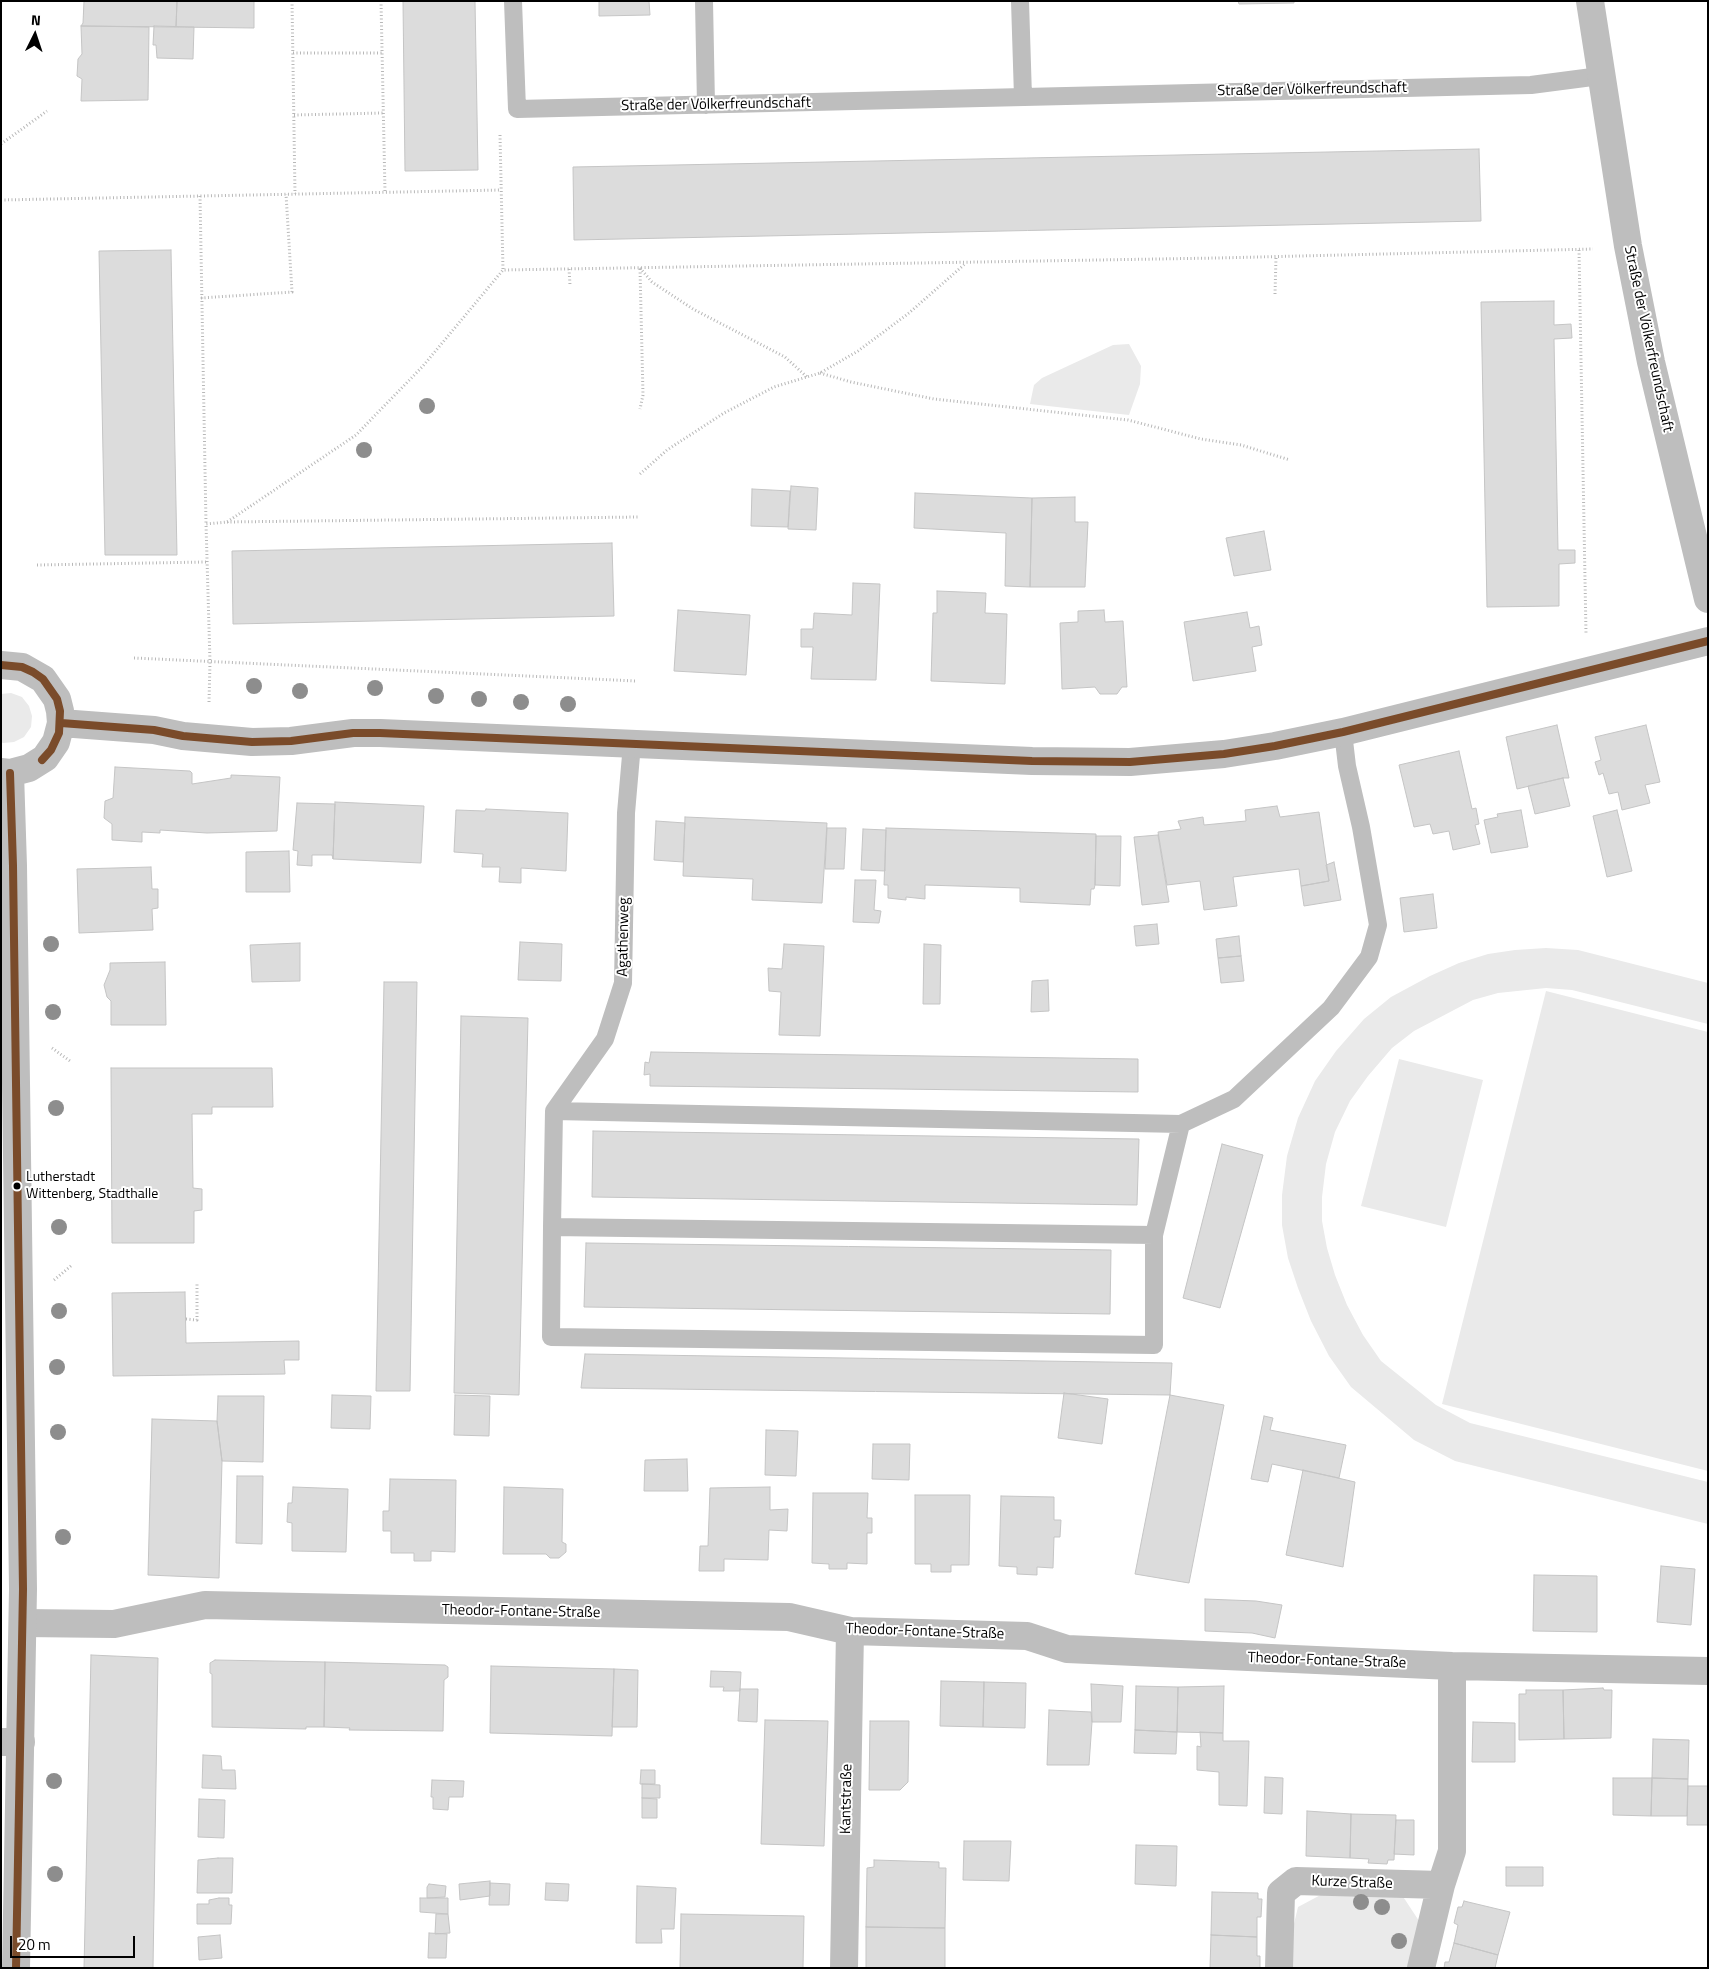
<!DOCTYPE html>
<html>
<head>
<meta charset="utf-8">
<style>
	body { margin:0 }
	#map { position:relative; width:1709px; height:1969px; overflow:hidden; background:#fff; font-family:"Titillium Web",sans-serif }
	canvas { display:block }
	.frame { position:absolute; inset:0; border:2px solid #000; pointer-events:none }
	.north { position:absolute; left:10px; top:10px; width:50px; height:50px; -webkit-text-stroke:4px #fff; paint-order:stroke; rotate:4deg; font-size:14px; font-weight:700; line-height:20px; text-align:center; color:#000 }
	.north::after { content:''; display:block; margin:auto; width:18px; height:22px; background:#000; clip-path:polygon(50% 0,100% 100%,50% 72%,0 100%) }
	.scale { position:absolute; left:10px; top:1936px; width:125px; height:22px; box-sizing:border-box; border:2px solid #000; border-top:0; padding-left:6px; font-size:15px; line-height:18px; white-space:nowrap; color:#000; -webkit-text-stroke:4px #fff; paint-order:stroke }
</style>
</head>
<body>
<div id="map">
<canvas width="1709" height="1969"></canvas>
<div class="frame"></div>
<div class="north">N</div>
<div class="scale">20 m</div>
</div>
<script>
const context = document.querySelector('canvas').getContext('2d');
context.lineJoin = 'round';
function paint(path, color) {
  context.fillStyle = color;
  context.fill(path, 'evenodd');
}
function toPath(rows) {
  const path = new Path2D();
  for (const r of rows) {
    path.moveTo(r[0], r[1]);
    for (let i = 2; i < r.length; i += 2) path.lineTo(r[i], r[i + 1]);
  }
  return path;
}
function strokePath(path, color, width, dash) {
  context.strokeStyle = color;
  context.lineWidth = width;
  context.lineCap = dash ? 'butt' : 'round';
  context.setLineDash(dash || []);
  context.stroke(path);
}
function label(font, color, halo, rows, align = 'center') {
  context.font = font + ' "Titillium Web",sans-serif';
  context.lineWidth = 4;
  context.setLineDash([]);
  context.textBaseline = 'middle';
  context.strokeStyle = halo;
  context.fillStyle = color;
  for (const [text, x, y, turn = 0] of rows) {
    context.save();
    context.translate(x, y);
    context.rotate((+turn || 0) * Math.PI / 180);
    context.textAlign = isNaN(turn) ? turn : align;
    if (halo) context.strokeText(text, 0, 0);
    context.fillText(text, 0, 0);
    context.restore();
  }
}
paint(toPath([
	[1129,344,1141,366,1140,384,1129,415,1030,404,1034,385,1042,378,1113,345],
	[11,693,22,697,29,706,32,716,31,727,24,737,14,742,3,743,1,742,1,694],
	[1546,948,1578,950,1708,983,1708,1024,1572,990,1546,988,1498,993,1473,1000,1414,1031,1392,1048,1368,1076,1350,1101,1335,1132,1326,1164,1322,1197,1322,1221,1327,1248,1335,1275,1347,1305,1363,1335,1381,1361,1436,1405,1470,1423,1708,1482,1708,1524,1455,1461,1414,1440,1351,1387,1329,1356,1311,1321,1298,1288,1288,1258,1282,1225,1282,1195,1287,1156,1298,1118,1315,1081,1336,1051,1364,1019,1391,997,1430,976,1459,963,1488,954,1515,950],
	[1546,991,1708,1032,1708,1471,1442,1404],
	[1399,1059,1483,1080,1446,1227,1361,1206],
	[1328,1891,1402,1895,1421,1924,1410,1968,1288,1968,1288,1949,1298,1907]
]), '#eaeaea');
const building = toPath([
	[84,1,177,1,176,27,81,26,83,23,84,1],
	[177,1,254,1,254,28,176,27,177,1],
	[403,1,475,1,478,170,405,171,403,1],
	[599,1,649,1,650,15,599,16,599,1],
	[1238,1,1294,1,1294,3,1239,4,1238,1],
	[81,26,149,27,148,100,81,101,82,79,77,76,78,59,82,54,81,26],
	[154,26,194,27,193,59,157,58,156,45,153,45,154,26],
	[1479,149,1481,221,574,240,573,167,1479,149],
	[171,250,177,555,105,555,99,251,171,250],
	[1554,301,1554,325,1571,324,1572,338,1554,339,1558,550,1575,550,1575,563,1559,564,1559,606,1487,607,1481,302,1554,301],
	[791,486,818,488,816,530,788,529,791,486],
	[752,489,790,491,788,527,751,526,752,489],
	[915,493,1032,498,1030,587,1005,586,1006,533,914,528,915,493],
	[1075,497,1075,522,1088,522,1085,587,1030,587,1032,498,1075,497],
	[1264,531,1271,570,1234,576,1226,538,1264,531],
	[612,543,614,616,233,624,232,551,612,543],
	[853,583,880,584,876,680,811,679,813,647,801,647,801,629,813,629,814,613,852,615,853,583],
	[937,591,986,593,985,613,1007,614,1005,684,931,681,933,613,937,613,937,591],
	[678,610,750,615,746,675,674,671,678,610],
	[1104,610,1105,622,1123,621,1127,687,1122,687,1117,694,1100,694,1095,687,1062,689,1060,623,1078,622,1078,611,1104,610],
	[1247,612,1250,628,1259,626,1262,645,1252,647,1256,671,1193,681,1184,622,1247,612],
	[1557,725,1569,778,1563,778,1517,789,1506,737,1557,725],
	[1646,725,1660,782,1645,785,1650,803,1622,810,1618,792,1609,794,1603,773,1599,775,1595,762,1601,760,1595,737,1646,725],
	[1459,751,1472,809,1476,808,1479,824,1475,825,1480,844,1453,850,1449,831,1433,834,1430,824,1414,827,1399,765,1459,751],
	[115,767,190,771,192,773,192,784,231,778,231,775,280,777,277,831,207,833,160,830,160,833,142,832,142,842,112,840,112,824,104,818,105,801,113,798,115,767],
	[1563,778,1570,806,1535,814,1528,786,1563,778],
	[335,802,424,806,421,863,333,859,335,802],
	[297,803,335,804,333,859,332,855,312,855,312,866,297,865,298,851,293,850,297,803],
	[1277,806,1280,817,1319,812,1329,881,1301,886,1299,869,1233,877,1237,906,1204,910,1200,881,1167,885,1158,832,1181,829,1178,821,1203,817,1204,825,1246,821,1245,810,1277,806],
	[486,809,568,813,566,871,521,868,521,883,499,882,500,867,482,867,483,854,454,852,456,810,485,811,486,809],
	[1521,810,1528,847,1491,853,1484,820,1498,817,1497,814,1521,810],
	[1617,810,1632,871,1607,877,1593,816,1617,810],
	[685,817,827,823,822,903,752,900,753,879,683,876,685,817],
	[656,821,685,823,683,862,654,860,656,821],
	[827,828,846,828,844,869,825,869,827,828],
	[886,828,1096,834,1095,885,1094,889,1091,889,1090,905,1020,902,1020,888,925,885,925,899,906,897,906,900,888,898,888,885,884,885,886,828],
	[863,829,886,830,885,871,861,870,863,829],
	[1158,835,1169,902,1142,905,1134,837,1158,835],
	[1096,836,1121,836,1120,886,1095,885,1096,836],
	[289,851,290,892,246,892,246,852,289,851],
	[1334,862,1341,900,1304,906,1301,886,1329,881,1326,865,1334,862],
	[151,867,152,889,158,889,158,908,152,909,153,930,79,933,77,869,151,867],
	[855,880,876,880,874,910,881,911,879,923,853,922,855,880],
	[1433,894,1437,928,1404,932,1400,898,1433,894],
	[1157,924,1159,944,1136,946,1134,926,1157,924],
	[1239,936,1241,956,1218,958,1216,939,1239,936],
	[520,942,562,944,561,981,518,980,520,942],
	[300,943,300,981,252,982,250,945,300,943],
	[784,944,824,946,820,1036,779,1035,781,992,769,991,768,968,782,969,784,944],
	[924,944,941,945,940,1004,923,1004,924,944],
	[1241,956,1244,981,1221,983,1218,958,1241,956],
	[165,962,166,1025,111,1025,111,1001,107,997,104,985,110,970,110,963,165,962],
	[1048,980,1049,1011,1031,1012,1032,981,1048,980],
	[384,982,417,982,410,1391,376,1391,384,982],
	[461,1016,528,1018,519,1395,454,1393,461,1016],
	[651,1052,1138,1059,1138,1092,650,1086,650,1074,644,1075,645,1062,649,1063,651,1052],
	[111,1068,272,1068,273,1107,212,1107,212,1114,192,1114,193,1188,202,1189,202,1210,194,1211,194,1243,112,1243,111,1068],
	[593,1131,1139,1139,1137,1205,592,1197,593,1131],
	[1222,1144,1263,1155,1220,1308,1183,1298,1222,1144],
	[586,1243,1111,1250,1110,1314,584,1307,586,1243],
	[185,1292,186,1343,299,1341,299,1360,284,1360,285,1374,113,1376,112,1293,185,1292],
	[585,1354,1172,1363,1170,1395,581,1388,585,1354],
	[1064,1393,1108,1399,1102,1444,1058,1438,1064,1393],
	[332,1395,371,1396,370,1429,331,1428,332,1395],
	[455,1395,490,1396,489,1436,454,1435,455,1395],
	[1170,1395,1224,1405,1189,1583,1135,1574,1170,1395],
	[218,1396,264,1396,263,1462,222,1461,217,1421,218,1396],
	[1264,1416,1273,1418,1270,1430,1346,1445,1339,1478,1272,1464,1268,1482,1251,1479,1264,1416],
	[152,1419,217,1421,222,1461,219,1578,148,1575,152,1419],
	[766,1430,798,1431,796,1476,765,1475,766,1430],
	[873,1444,910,1444,909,1480,872,1479,873,1444],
	[687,1459,688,1491,644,1491,645,1460,687,1459],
	[1303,1470,1355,1482,1343,1567,1286,1555,1303,1470],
	[237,1476,263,1476,262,1544,236,1543,237,1476],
	[390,1479,456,1480,455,1552,431,1551,431,1561,414,1561,414,1553,391,1553,391,1531,383,1531,383,1511,389,1511,390,1479],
	[293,1487,348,1489,346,1552,292,1551,292,1523,287,1522,288,1503,292,1503,293,1487],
	[504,1487,563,1489,562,1542,566,1544,566,1552,559,1558,550,1558,546,1554,503,1554,504,1487],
	[770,1487,770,1510,788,1509,787,1531,769,1530,768,1560,724,1559,724,1571,699,1571,700,1546,708,1546,710,1488,770,1487],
	[813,1493,868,1493,867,1518,872,1518,872,1533,867,1533,867,1564,847,1563,847,1569,829,1569,829,1564,812,1563,813,1493],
	[915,1495,970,1495,969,1565,951,1565,951,1572,931,1572,931,1564,915,1564,915,1495],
	[1001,1496,1054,1497,1054,1520,1061,1520,1060,1537,1054,1537,1053,1568,1037,1567,1037,1575,1017,1574,1017,1567,999,1566,1001,1496],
	[1661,1566,1695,1569,1691,1625,1657,1622,1661,1566],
	[1534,1575,1597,1576,1597,1632,1533,1631,1534,1575],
	[1205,1599,1256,1601,1282,1605,1275,1638,1252,1633,1205,1631,1205,1599],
	[91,1655,158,1658,153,1968,84,1968,91,1655],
	[215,1660,325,1662,324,1727,306,1727,306,1729,212,1727,212,1674,210,1673,210,1663,215,1660],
	[325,1662,445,1665,448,1667,448,1677,444,1680,443,1731,349,1730,350,1728,324,1727,325,1662],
	[491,1666,614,1669,612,1736,490,1733,491,1666],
	[614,1669,638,1670,637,1727,612,1727,614,1669],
	[711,1671,741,1672,740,1691,723,1691,724,1687,710,1687,711,1671],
	[941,1681,984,1682,983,1727,940,1726,941,1681],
	[984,1682,1026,1683,1025,1728,983,1727,984,1682],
	[1091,1684,1123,1686,1121,1722,1092,1722,1091,1684],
	[1136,1686,1178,1687,1177,1732,1135,1730,1136,1686],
	[1224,1686,1223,1733,1177,1732,1178,1687,1224,1686],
	[1603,1688,1604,1690,1612,1690,1611,1738,1564,1739,1563,1690,1603,1688],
	[740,1689,758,1689,757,1722,738,1721,740,1689],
	[1526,1690,1563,1690,1564,1739,1519,1740,1519,1694,1526,1694,1526,1690],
	[1049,1710,1091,1712,1092,1722,1089,1765,1047,1765,1049,1710],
	[765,1720,828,1721,824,1846,761,1844,765,1720],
	[870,1721,909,1721,908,1782,900,1790,869,1790,870,1721],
	[1473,1722,1515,1723,1515,1762,1472,1762,1473,1722],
	[1135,1730,1177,1732,1176,1754,1134,1753,1135,1730],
	[1200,1732,1223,1733,1223,1741,1249,1741,1247,1806,1219,1805,1219,1772,1197,1770,1197,1746,1201,1747,1200,1732],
	[1653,1739,1689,1740,1688,1779,1652,1778,1653,1739],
	[203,1755,221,1756,222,1770,235,1770,236,1789,202,1788,203,1755],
	[641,1770,655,1770,655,1784,640,1784,641,1770],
	[1265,1777,1283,1778,1282,1814,1264,1813,1265,1777],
	[1613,1778,1652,1778,1651,1816,1613,1815,1613,1778],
	[1652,1778,1688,1779,1687,1816,1651,1816,1652,1778],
	[432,1780,464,1781,463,1797,449,1797,448,1810,433,1809,433,1797,431,1797,432,1780],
	[642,1784,660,1785,660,1798,642,1798,642,1784],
	[1688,1786,1708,1786,1708,1825,1687,1825,1688,1786],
	[642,1798,657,1799,657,1818,642,1818,642,1798],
	[199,1799,225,1800,224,1838,198,1837,199,1799],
	[1307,1811,1351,1814,1350,1858,1306,1856,1307,1811],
	[1351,1814,1396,1815,1394,1860,1388,1860,1387,1864,1368,1863,1369,1859,1350,1858,1351,1814],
	[1396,1820,1414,1820,1414,1855,1394,1854,1396,1820],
	[964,1841,1011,1841,1009,1881,963,1880,964,1841],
	[1136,1845,1177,1846,1176,1886,1135,1884,1136,1845],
	[218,1858,233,1858,232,1893,197,1893,198,1860,218,1858],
	[874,1860,939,1862,939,1868,946,1868,945,1928,866,1927,867,1868,874,1867,874,1860],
	[1506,1867,1543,1867,1543,1886,1506,1886,1506,1867],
	[490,1881,490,1896,460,1900,459,1884,490,1881],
	[490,1883,510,1884,509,1905,489,1905,490,1883],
	[546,1883,569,1884,568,1901,545,1900,546,1883],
	[429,1884,446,1886,445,1897,427,1898,427,1887,429,1884],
	[637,1886,676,1888,674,1929,661,1929,662,1943,636,1943,637,1886],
	[1212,1892,1258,1893,1258,1899,1262,1899,1261,1917,1257,1917,1257,1937,1211,1935,1212,1892],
	[219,1898,229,1898,229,1905,232,1905,231,1924,197,1924,197,1904,209,1904,209,1900,219,1898],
	[420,1898,448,1898,448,1914,420,1912,420,1898],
	[1464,1901,1510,1912,1498,1955,1454,1943,1458,1925,1454,1923,1458,1907,1462,1907,1464,1901],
	[436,1914,448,1914,450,1933,435,1934,436,1914],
	[681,1914,804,1916,803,1968,680,1968,681,1914],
	[866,1927,945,1928,945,1968,866,1968,866,1927],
	[429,1933,447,1934,446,1958,428,1958,429,1933],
	[220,1935,222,1958,199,1960,198,1937,220,1935],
	[1211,1935,1257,1937,1257,1956,1260,1956,1260,1968,1210,1968,1211,1935],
	[1454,1943,1498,1955,1495,1968,1444,1968,1445,1962,1449,1962,1454,1943]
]);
paint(building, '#dcdcdc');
strokePath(building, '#c5c5c5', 1);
strokePath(toPath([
	[292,1,295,194],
	[381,1,385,192],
	[293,53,383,53],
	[294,115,383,113],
	[500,135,503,270],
	[1,144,47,111],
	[200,196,206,524],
	[1,200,501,190],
	[1579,250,1586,634],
	[640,268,652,282,693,309,785,357,807,377],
	[569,269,570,285],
	[640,269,643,395,640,409],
	[1275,294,1276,257],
	[201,298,292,292,286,194],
	[820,373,851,382,934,399,1128,420,1201,439,1241,445,1290,460],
	[640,474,667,450,724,413,774,387,820,373,858,351,909,313,966,263],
	[227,522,639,517],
	[37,565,206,562],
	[134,658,636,681],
	[209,702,210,662,206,524,227,522,356,435,423,366,503,270,1217,258,1593,249],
	[52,1048,70,1061],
	[54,1280,72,1265],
	[186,1319,197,1320,197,1283]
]), '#b8b8b8', 3, [1, 2.5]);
strokePath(toPath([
	[513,1,517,109,1531,85,1600,76],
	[704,1,706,105],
	[1020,1,1023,97],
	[554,1111,552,1227,1154,1235,1181,1124,1234,1099,1331,1008,1369,957,1378,925,1361,827,1347,766,1343,732],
	[554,1111,1181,1124],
	[554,1111,605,1039,623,983,626,813,632,744],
	[552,1227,551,1337,1154,1345,1154,1235]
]), '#bebebe', 18);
strokePath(toPath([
	[1590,1,1628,246,1651,362,1708,599],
	[23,1623,114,1624,205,1605,789,1617,850,1631,1027,1636,1067,1649,1452,1666,1708,1671],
	[1,1742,21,1742],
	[844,1968,850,1631],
	[1279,1968,1281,1893,1296,1881,1441,1885],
	[1421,1968,1441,1885,1452,1851,1452,1666]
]), '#bebebe', 28);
strokePath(toPath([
	[1,665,22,667,43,679,57,699,60,711,61,723,56,742,45,758,29,768,10,773,1,772],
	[61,723,154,730,183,736,252,742,291,741,353,733,380,733,1032,761,1130,762,1224,754,1275,746,1343,732,1708,641],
	[10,773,13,866,23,1589,16,1968]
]), '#bebebe', 28);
strokePath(toPath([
	[1,665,22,667,33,672,43,679,57,699,60,711,59,733,51,750,42,760],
	[61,723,154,730,183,736,252,742,291,741,353,733,380,733,1032,761,1130,762,1224,754,1275,746,1343,732,1708,641],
	[10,773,13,866,23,1589,16,1968]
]), '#7a4b2a', 8);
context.fillStyle = '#8d8d8d';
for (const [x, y] of [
	[427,406],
	[364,450],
	[254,686],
	[375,688],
	[300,691],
	[436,696],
	[479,699],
	[521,702],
	[568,704],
	[51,944],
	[53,1012],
	[56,1108],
	[59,1227],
	[59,1311],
	[57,1367],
	[58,1432],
	[63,1537],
	[54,1781],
	[55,1874],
	[1361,1902],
	[1382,1907],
	[1399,1941]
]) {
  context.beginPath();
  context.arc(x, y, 8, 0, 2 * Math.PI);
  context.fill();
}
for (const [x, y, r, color] of [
	[17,1186,4.5,"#000"]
]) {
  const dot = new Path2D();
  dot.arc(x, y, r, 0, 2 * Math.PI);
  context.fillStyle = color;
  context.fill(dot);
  strokePath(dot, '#fff', 2);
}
label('14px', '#000', '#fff', [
	["Lutherstadt",26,1178],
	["Wittenberg, Stadthalle",26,1195]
], 'left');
label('15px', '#000', '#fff', [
	["Straße der Völkerfreundschaft",1312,90,-1],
	["Straße der Völkerfreundschaft",716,105,-1],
	["Straße der Völkerfreundschaft",1648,339,78],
	["Agathenweg",624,937,-89],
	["Theodor-Fontane-Straße",521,1612,1],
	["Theodor-Fontane-Straße",925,1632,2],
	["Theodor-Fontane-Straße",1327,1661,2],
	["Kantstraße",847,1799,-89],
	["Kurze Straße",1352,1883,2]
]);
</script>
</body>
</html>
